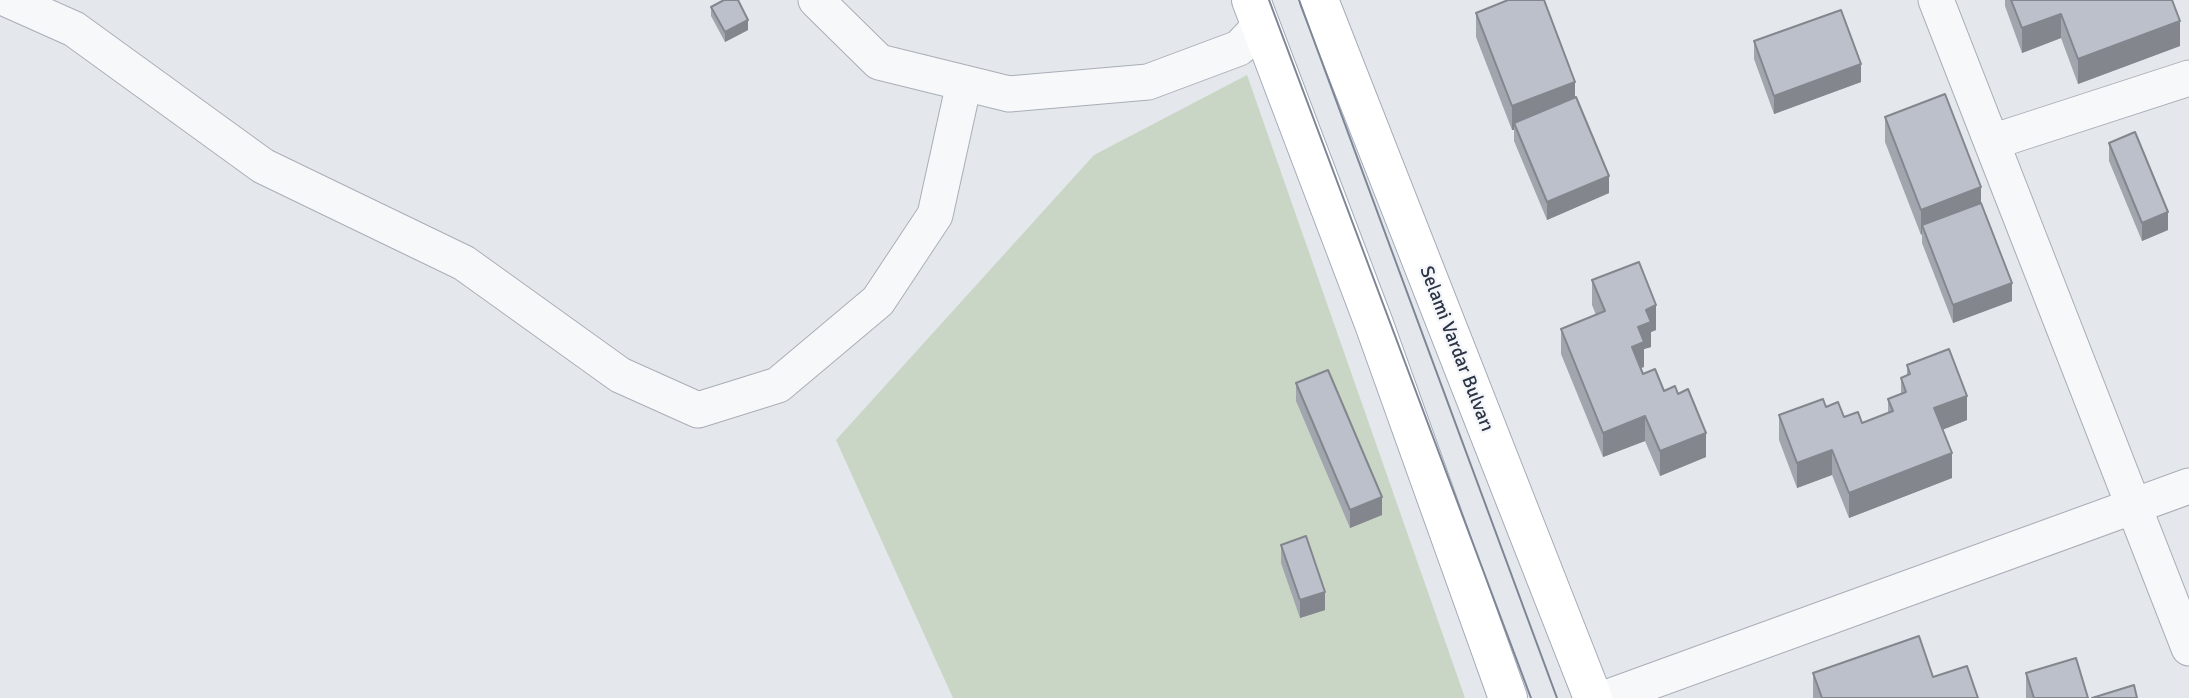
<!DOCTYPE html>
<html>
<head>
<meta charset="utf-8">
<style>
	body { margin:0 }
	canvas { display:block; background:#e4e7ec }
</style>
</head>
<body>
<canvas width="2189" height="698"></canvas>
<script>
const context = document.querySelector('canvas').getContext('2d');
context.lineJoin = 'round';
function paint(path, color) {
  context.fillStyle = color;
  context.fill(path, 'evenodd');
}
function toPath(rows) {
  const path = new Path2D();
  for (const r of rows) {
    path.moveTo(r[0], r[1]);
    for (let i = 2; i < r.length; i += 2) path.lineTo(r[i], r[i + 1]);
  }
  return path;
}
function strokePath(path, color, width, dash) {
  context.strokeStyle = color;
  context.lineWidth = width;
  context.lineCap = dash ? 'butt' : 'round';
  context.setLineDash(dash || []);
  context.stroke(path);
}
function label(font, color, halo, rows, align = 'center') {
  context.font = font + ' Signika,sans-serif';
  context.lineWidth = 5;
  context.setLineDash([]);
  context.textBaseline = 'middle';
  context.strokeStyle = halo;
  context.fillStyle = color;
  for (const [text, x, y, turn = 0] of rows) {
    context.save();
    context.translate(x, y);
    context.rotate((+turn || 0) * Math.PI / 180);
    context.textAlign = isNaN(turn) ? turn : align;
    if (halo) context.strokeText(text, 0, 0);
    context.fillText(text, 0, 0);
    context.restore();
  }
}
paint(toPath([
	[1247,75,1465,698,953,698,836,440,1094,155]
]), '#c9d6c5');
const minor = toPath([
	[9,0,74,29,263,166,464,263,620,375,698,410,778,385,878,301,935,215,964,83],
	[816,0,879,62,1009,94,1148,82,1239,48,1260,26],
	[1936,0,2189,648],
	[1992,142,2189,78],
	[1606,698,2189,486]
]);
const major = toPath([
	[1251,0,1374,324,1508,698],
	[1319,0,1593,698]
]);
strokePath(minor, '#a9aeb7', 37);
strokePath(major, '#a3abb8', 40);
strokePath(minor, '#f7f8fa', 35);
strokePath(major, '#fff', 38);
strokePath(toPath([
	[1269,0,1531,698],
	[1299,0,1557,698]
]), '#7d8696', 2);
paint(toPath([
	[2005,0,2172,0,2180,46,2078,84,2061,38,2022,53,2005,6],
	[711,7,748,30,725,42,711,16],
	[1476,13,1575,98,1609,193,1547,220,1514,141,1514,130,1512,130,1476,37],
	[1754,41,1861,82,1774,114,1754,59],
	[1885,117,1981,203,2012,301,1953,323,1922,243,1922,234,1921,235,1885,142],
	[2109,143,2168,230,2142,241,2109,161],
	[1592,280,1656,330,1651,332,1651,347,1644,349,1644,367,1640,368,1643,374,1664,391,1706,457,1660,476,1645,441,1603,457,1561,354,1561,329,1596,315,1592,305],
	[1907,365,1967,420,1942,430,1952,478,1849,518,1832,475,1797,488,1779,440,1779,415,1826,407,1844,417,1862,423,1888,413,1888,399,1901,394,1901,378,1907,376],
	[1296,383,1382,515,1350,528,1296,401],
	[1281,545,1325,610,1300,618,1281,563],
	[1813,673,1933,677,1978,698,1813,698],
	[2026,673,2088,698,2026,698]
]), '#a1a5ae');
paint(toPath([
	[2061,14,2061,38,2022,53,2022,28],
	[748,20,748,30,725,42,725,32],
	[2180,21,2180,46,2078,84,2078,59],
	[1861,64,1861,82,1774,114,1774,96],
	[1575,82,1575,106,1514,123,1514,130,1512,130,1512,106],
	[1609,176,1609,193,1547,220,1547,202],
	[1981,187,1981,212,1922,225,1922,234,1921,235,1921,210],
	[2168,212,2168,230,2142,241,2142,223],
	[2012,283,2012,301,1953,323,1953,305],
	[1656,305,1656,330,1651,332,1651,347,1644,349,1644,367,1632,371,1632,347,1638,327,1646,310],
	[1967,396,1967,420,1934,433,1934,408],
	[1645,416,1645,441,1603,457,1603,433],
	[1706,433,1706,457,1660,476,1660,451],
	[1832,450,1832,475,1797,488,1797,463],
	[1952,453,1952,478,1849,518,1849,493],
	[1382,497,1382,515,1350,528,1350,510],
	[1325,592,1325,610,1300,618,1300,600]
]), '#83868d');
const building = toPath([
	[724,0,738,0,748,20,725,32,711,7,724,0],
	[1508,0,1544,0,1575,82,1512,106,1476,13,1508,0],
	[2011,0,2172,0,2180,21,2078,59,2061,14,2022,28,2011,0],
	[1841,10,1861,64,1774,96,1754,41,1841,10],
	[1945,94,1981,187,1921,210,1885,117,1945,94],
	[1576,97,1609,176,1547,202,1514,123,1576,97],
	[2135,132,2168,212,2142,223,2109,143,2135,132],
	[1981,203,2012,283,1953,305,1922,225,1981,203],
	[1639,262,1656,305,1646,310,1651,322,1638,327,1644,342,1632,347,1643,374,1655,369,1664,391,1675,386,1678,394,1688,389,1706,433,1660,451,1645,416,1603,433,1561,329,1605,311,1592,280,1639,262],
	[1949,349,1967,396,1934,408,1952,453,1849,493,1832,450,1797,463,1779,415,1823,399,1826,407,1838,402,1844,417,1858,412,1862,423,1893,411,1888,399,1906,392,1901,378,1910,374,1907,365,1949,349],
	[1328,370,1382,497,1350,510,1296,383,1328,370],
	[1306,536,1325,592,1300,600,1281,545,1306,536],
	[1919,636,1933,677,1967,666,1978,698,1822,698,1813,673,1919,636],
	[2076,658,2088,698,2034,698,2026,673,2076,658],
	[2134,685,2137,698,2092,698,2134,685]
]);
paint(building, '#bbc0ca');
strokePath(building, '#83868d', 2);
label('19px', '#2b3445', '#f4f6f9', [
	["Selami Vardar Bulvarı",1456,349,69]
]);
</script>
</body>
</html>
